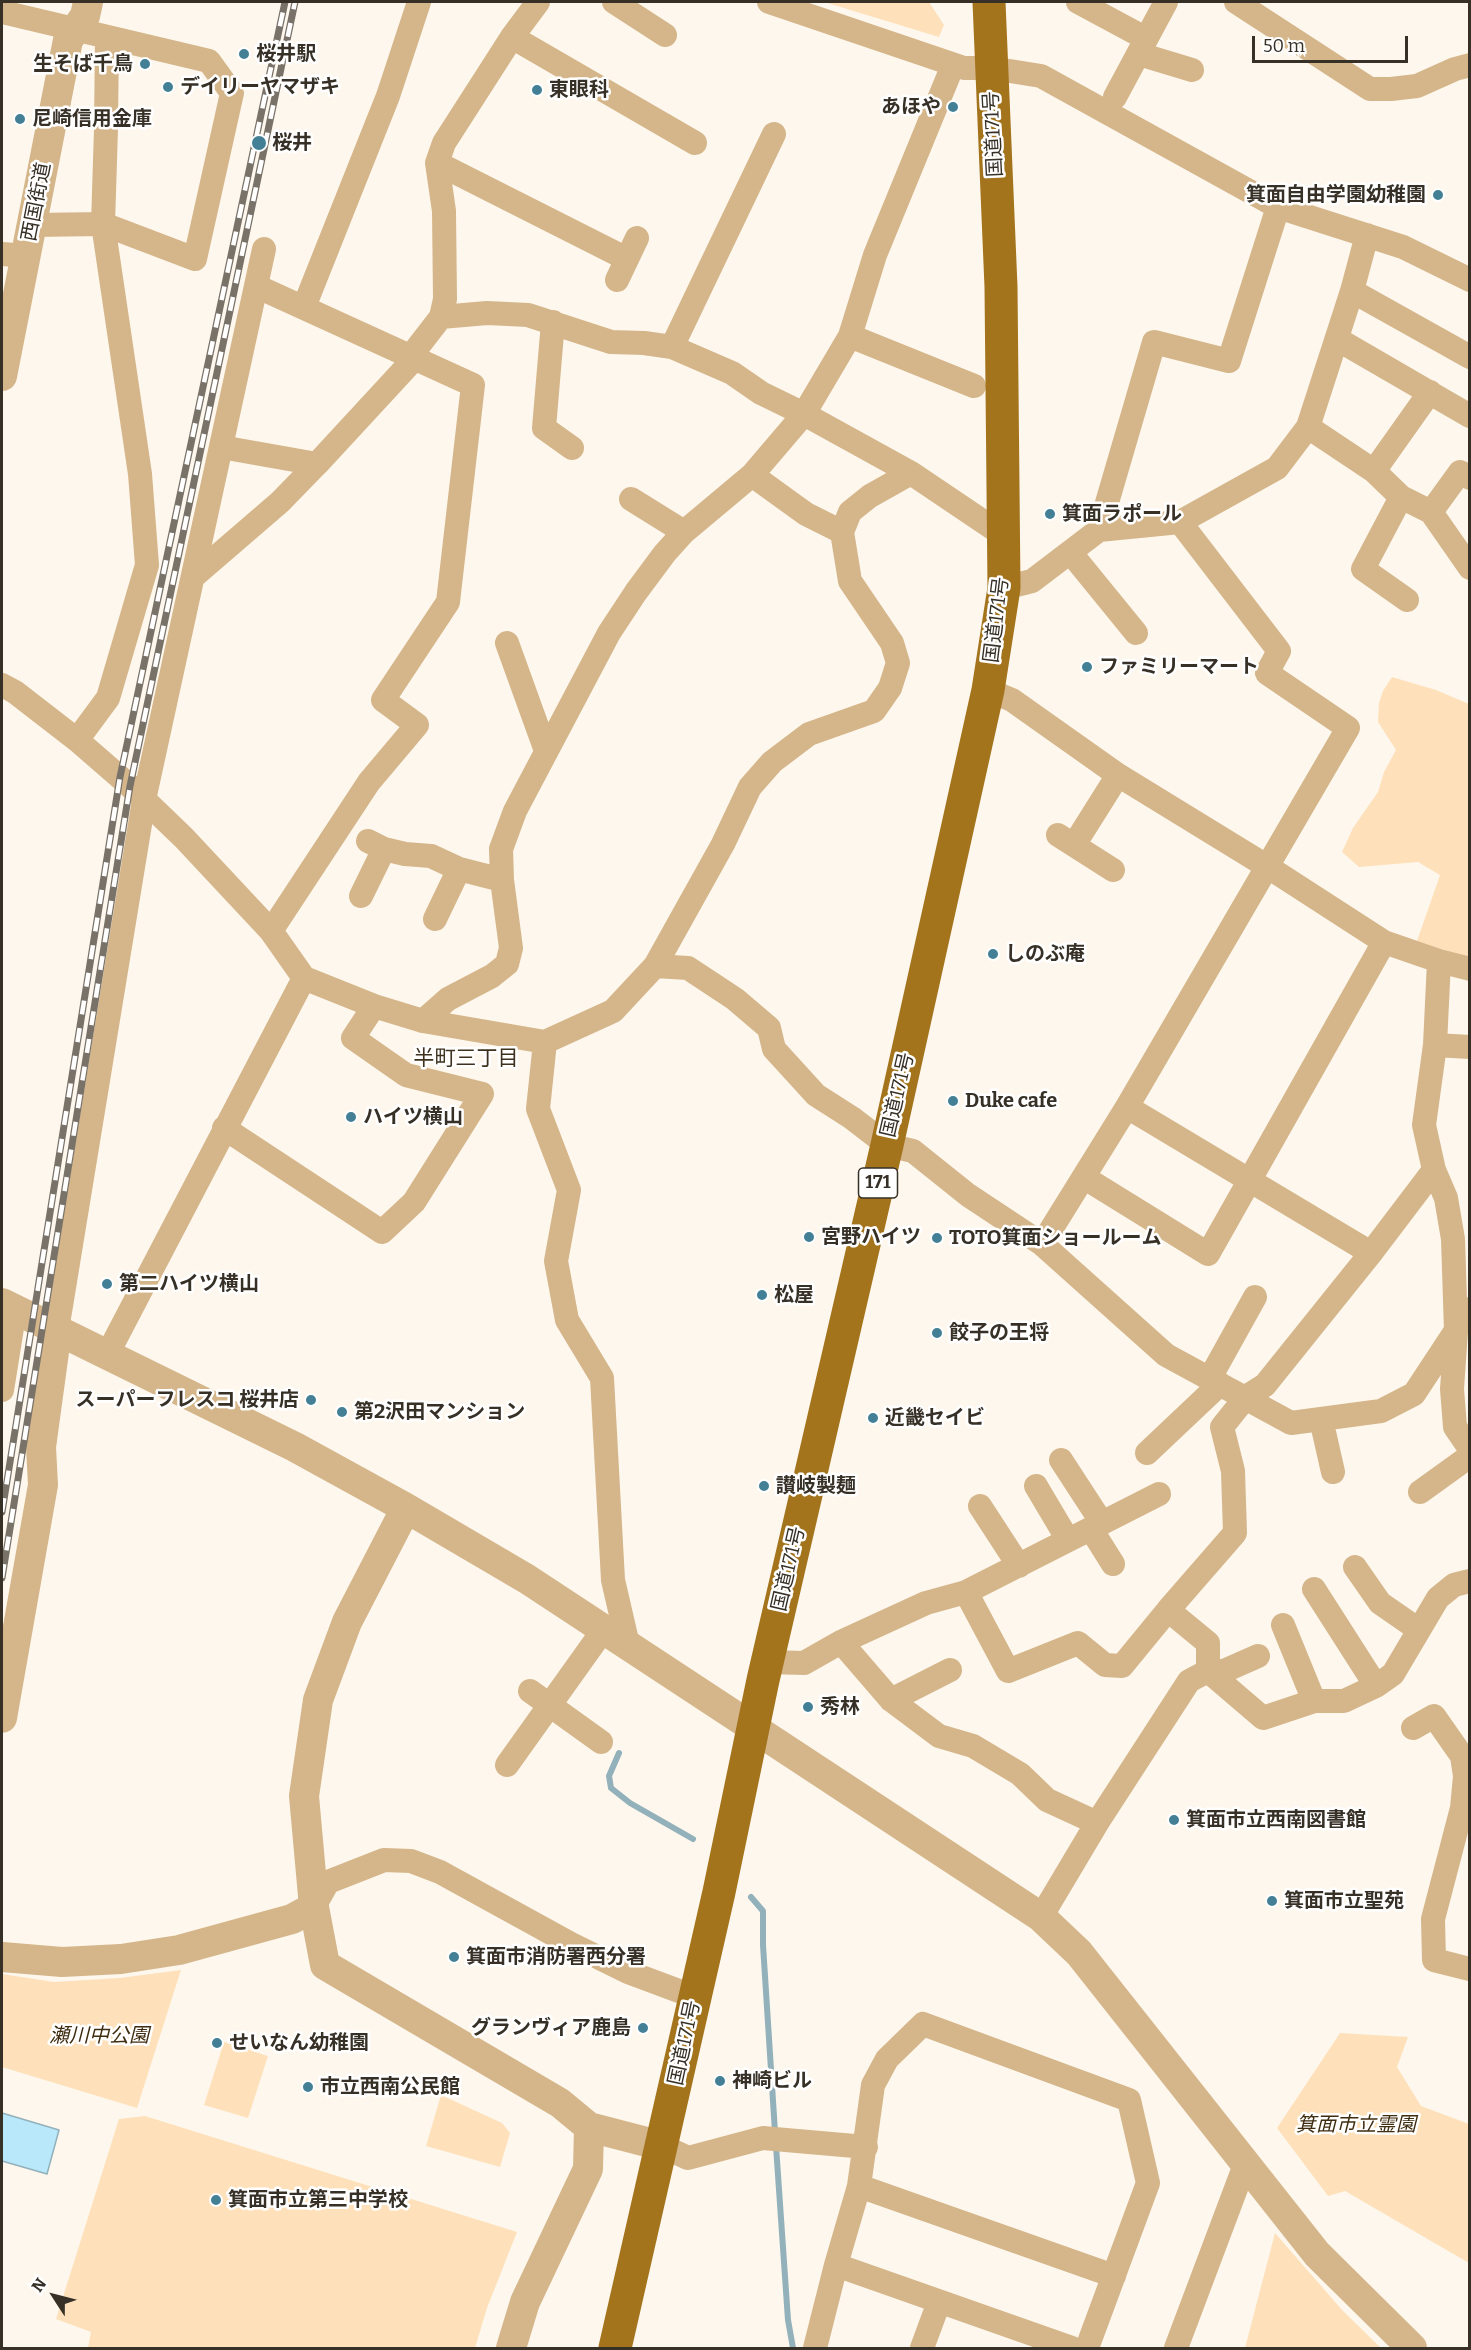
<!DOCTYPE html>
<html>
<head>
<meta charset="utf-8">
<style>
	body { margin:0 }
	#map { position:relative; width:1471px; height:2350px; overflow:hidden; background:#fef7ed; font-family:Bitter,serif }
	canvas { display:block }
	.frame { position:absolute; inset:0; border:3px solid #363027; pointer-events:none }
	.north { position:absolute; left:24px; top:2266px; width:60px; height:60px; -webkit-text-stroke:4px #fff; paint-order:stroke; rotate:306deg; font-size:16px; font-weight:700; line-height:24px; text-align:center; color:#363027 }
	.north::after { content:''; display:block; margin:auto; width:21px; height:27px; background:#363027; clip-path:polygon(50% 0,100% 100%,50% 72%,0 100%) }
	.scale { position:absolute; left:1252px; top:36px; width:156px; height:27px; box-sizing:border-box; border:3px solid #363027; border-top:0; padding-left:8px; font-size:18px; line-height:21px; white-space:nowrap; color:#363027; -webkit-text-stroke:4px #fff; paint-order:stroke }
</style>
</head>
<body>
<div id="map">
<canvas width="1471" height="2350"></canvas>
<div class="frame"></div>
<div class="north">N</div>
<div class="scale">50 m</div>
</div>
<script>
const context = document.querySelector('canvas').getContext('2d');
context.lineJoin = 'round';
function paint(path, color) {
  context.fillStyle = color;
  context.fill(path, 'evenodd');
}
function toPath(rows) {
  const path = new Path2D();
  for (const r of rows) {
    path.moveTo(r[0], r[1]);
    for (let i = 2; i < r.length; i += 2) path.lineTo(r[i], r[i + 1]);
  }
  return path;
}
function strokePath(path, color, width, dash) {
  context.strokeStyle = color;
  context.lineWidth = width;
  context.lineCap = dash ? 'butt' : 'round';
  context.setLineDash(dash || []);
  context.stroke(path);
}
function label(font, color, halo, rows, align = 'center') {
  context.font = font + ' Bitter,"Noto Sans JP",serif';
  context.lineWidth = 5;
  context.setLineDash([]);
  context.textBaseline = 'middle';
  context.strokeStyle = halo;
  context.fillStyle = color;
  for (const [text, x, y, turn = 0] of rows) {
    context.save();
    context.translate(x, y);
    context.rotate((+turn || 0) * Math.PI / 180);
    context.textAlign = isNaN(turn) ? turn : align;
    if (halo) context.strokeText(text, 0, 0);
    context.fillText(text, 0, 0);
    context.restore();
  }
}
paint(toPath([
	[824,2,929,2,944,25,939,37],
	[1392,677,1436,690,1469,704,1469,960,1416,944,1440,875,1418,862,1359,867,1342,852,1353,828,1378,792,1384,772,1396,750,1378,722,1379,703,1383,691],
	[181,1970,137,2108,2,2067,2,1974,54,1982,120,1978],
	[1340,2033,1408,2037,1397,2067,1421,2106,1469,2124,1469,2263,1345,2191,1328,2196,1277,2128],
	[224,2042,268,2056,248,2118,204,2105],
	[441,2095,502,2123,510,2133,500,2167,426,2146],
	[145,2116,517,2232,487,2308,475,2348,88,2348,91,2332,56,2319,119,2119],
	[1275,2233,1343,2311,1381,2348,1245,2348]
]), '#fee1ba');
const water = toPath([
	[2,2113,59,2130,47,2174,2,2161,2,2113]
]);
paint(water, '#b9e8fb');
strokePath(water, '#92b1bb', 1.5);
strokePath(toPath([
	[619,1753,609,1776,611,1788,630,1803,693,1839],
	[751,1897,763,1911,763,1945,775,2132],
	[776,2146,788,2320,793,2348]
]), '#92b1bb', 6);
strokePath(toPath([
	[614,2,665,35],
	[769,2,964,68,991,68,1041,76,1278,207,1403,247,1470,280],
	[1078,2,1145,38],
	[1236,2,1370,89,1391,89,1417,86,1455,69,1470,65],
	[2,12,209,61,232,93,195,259,103,224,33,225],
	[512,37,695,143],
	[1139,54,1192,70],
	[1115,97,1166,2],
	[437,163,627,259],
	[2,254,27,256],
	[617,280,637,238],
	[256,286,473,385,448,602,383,700,417,725,369,782,271,931],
	[1352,291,1470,357],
	[304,307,388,96,419,2],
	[441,317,487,313,528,315,611,342,644,343,672,347,732,373,761,393,804,414,911,473,1003,535],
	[553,322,544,428,572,448],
	[850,336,974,386],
	[1337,339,1470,416],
	[672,347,774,134],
	[1308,427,1374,471,1401,497,1431,512,1470,568],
	[221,447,317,464],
	[1374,471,1430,392],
	[752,475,806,514,842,532],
	[1401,497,1363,569,1407,600],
	[631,499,684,532],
	[1431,512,1460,472,1470,478],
	[1099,530,1154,342,1229,361,1278,207],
	[1070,552,1136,633],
	[193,577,280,502,317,464,414,359,417,348,441,317,445,299,444,211,437,163,444,143,512,37,538,2],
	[1004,588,1032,581,1099,530,1180,522,1277,468,1308,427,1352,291,1367,235],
	[507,643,546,751],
	[2,685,15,692,77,740,130,786,184,838,271,931,304,978,374,1006,423,1021,545,1042,613,1011,655,966,723,844,750,787,772,762,809,734,874,711,890,688,898,663,892,643,850,581,842,532,850,512,870,496,911,473],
	[988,690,1012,700,1118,775,1268,867,1384,942,1439,961,1435,1045,1424,1125,1434,1170,1446,1198,1453,1239,1456,1331,1452,1389,1455,1427,1470,1449],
	[77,740,108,698,147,565,140,474,103,224,106,129,107,37],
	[1058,835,1113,870],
	[368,841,384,849,405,854,431,856,459,869,502,880],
	[1074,845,1118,775],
	[361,896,384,849],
	[435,919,459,869],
	[1439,961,1470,969],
	[655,966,688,968,735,999,769,1028,774,1049,816,1095,852,1118,887,1145,913,1151,968,1195,1042,1244,1166,1355,1291,1423,1381,1411,1414,1394,1470,1309],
	[423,1021,448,999,492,976,507,964,511,948,502,880,501,849,515,811,609,633,636,592,665,553,684,532,752,475,804,414,850,336,875,255,953,65],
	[545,1042,538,1109,569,1190,556,1261,567,1320,602,1378,613,1580,628,1645],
	[1435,1045,1470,1047],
	[1127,1107,1371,1253],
	[224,1128,382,1232,414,1202,482,1094,406,1075,353,1038,374,1006],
	[1434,1170,1371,1253,1265,1385,1246,1397,1222,1427,1233,1471,1235,1533,1168,1610,1208,1643,1208,1671,1263,1718,1314,1701,1344,1701,1376,1686,1393,1674,1438,1598,1454,1585,1470,1581],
	[1085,1178,1208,1254,1384,942],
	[1042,1244,1127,1107,1348,728,1267,673,1279,651,1180,522],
	[57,1330,144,800,264,249],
	[107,1355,304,978],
	[1210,1378,1255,1297],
	[2,1390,15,1309],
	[1321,1419,1333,1472],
	[1147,1453,1220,1384],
	[1061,1460,1102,1523],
	[1036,1486,1068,1540],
	[1420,1492,1470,1456],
	[980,1506,1019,1566],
	[1091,1529,1113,1564],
	[1355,1567,1380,1603,1419,1630],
	[1314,1589,1376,1686],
	[966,1592,1008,1671,1078,1643,1105,1665,1122,1666,1168,1610],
	[1283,1625,1314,1701],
	[841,1642,891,1700,939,1736,973,1746,1020,1774,1047,1800,1097,1823],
	[768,1662,804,1663,841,1642,926,1603,966,1592,1159,1494],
	[530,1691,601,1742],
	[891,1700,950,1670],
	[1413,1728,1434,1716,1462,1756,1465,1776,1462,1808,1433,1919,1434,1960,1470,1969],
	[507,1765,604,1629],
	[314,1907,328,1882,384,1860,411,1861,440,1872,571,1944,628,1972,695,1997],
	[1041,1917,1097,1823,1189,1681,1208,1671,1224,1671,1258,1656],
	[662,2146,688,2158,763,2138,866,2147],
	[859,2186,1114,2276],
	[815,2348,836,2265],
	[922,2348,939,2302],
	[1072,2348,836,2265,859,2186,873,2085,887,2059,923,2024,1129,2100,1148,2183,1087,2348],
	[1176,2348,1246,2162]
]), '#d5b68a', 24);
strokePath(toPath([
	[2,376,68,40,85,16,88,2],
	[2,1303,295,1447,406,1508,527,1579,1041,1917,1079,1953,1317,2254,1412,2348],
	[406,1508,347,1622,318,1700,304,1796,314,1907,325,1965,560,2103,589,2127,662,2146],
	[2,1718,43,1485,41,1447,57,1330],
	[2,1957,62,1962,121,1959,179,1950,292,1919,314,1907],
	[511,2348,525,2302,588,2169,589,2127]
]), '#d5b68a', 30);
strokePath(toPath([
	[615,2348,719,1892,763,1680,887,1145,988,690,1004,588,1001,287,989,2]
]), '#a4741d', 33);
const rail = toPath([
	[2,1512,120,777,285,2],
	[2,1578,130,786,295,2]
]);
strokePath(rail, '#797269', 7);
strokePath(rail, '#fff', 4.5, [14]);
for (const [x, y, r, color] of [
	[244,54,6,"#438096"],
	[145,64,6,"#438096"],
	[168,87,6,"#438096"],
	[537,90,6,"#438096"],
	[953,107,6,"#438096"],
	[20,119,6,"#438096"],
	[259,143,8,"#438096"],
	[1438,195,6,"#438096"],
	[1050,514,6,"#438096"],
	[1087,667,6,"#438096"],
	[993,954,6,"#438096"],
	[953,1101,6,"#438096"],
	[351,1117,6,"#438096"],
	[809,1237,6,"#438096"],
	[937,1238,6,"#438096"],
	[107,1284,6,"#438096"],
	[762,1295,6,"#438096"],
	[937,1333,6,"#438096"],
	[311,1400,6,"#438096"],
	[342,1412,6,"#438096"],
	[873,1418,6,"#438096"],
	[764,1486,6,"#438096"],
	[808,1707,6,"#438096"],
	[1174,1820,6,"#438096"],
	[1272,1901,6,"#438096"],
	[454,1957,6,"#438096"],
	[643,2028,6,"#438096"],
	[217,2043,6,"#438096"],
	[720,2081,6,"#438096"],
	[308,2087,6,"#438096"],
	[216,2200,6,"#438096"]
]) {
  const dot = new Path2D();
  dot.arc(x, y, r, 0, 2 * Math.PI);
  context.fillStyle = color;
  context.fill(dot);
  strokePath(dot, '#fff', 2);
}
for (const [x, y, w] of [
	[878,1183,39]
]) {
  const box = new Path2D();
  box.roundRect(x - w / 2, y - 15, w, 30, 4.5);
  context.fillStyle = '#fff';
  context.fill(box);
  strokePath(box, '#363027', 1.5);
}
label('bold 18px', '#363027', null, [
	["171",878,1183]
]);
label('bold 20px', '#363027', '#fff', [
	["桜井駅",256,54],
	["生そば千鳥",133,64,"right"],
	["デイリーヤマザキ",180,87],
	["東眼科",549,90],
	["あほや",941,107,"right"],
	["尼崎信用金庫",32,119],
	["桜井",272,143],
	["箕面自由学園幼稚園",1426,195,"right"],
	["箕面ラポール",1062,514],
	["ファミリーマート",1099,667],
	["しのぶ庵",1005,954],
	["Duke cafe",965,1101],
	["ハイツ横山",363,1117],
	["宮野ハイツ",821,1237],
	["TOTO箕面ショールーム",949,1238],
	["第二ハイツ横山",119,1284],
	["松屋",774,1295],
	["餃子の王将",949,1333],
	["スーパーフレスコ 桜井店",299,1400,"right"],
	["第2沢田マンション",354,1412],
	["近畿セイビ",885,1418],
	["讃岐製麺",776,1486],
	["秀林",820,1707],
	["箕面市立西南図書館",1186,1820],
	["箕面市立聖苑",1284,1901],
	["箕面市消防署西分署",466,1957],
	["グランヴィア鹿島",631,2028,"right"],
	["せいなん幼稚園",229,2043],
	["神崎ビル",732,2081],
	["市立西南公民館",320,2087],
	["箕面市立第三中学校",228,2200]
], 'left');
label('20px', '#363027', '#fff', [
	["国道171号",994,134,-93],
	["西国街道",37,202,-79],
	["国道171号",997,620,-83],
	["国道171号",898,1095,-77],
	["国道171号",789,1569,-77],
	["国道171号",685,2043,-78]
]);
label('italic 20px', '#3f2d11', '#fff', [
	["瀬川中公園",99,2036],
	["箕面市立霊園",1356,2125]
]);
label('21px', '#3e311e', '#fff', [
	["半町三丁目",466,1059]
]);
</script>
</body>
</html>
